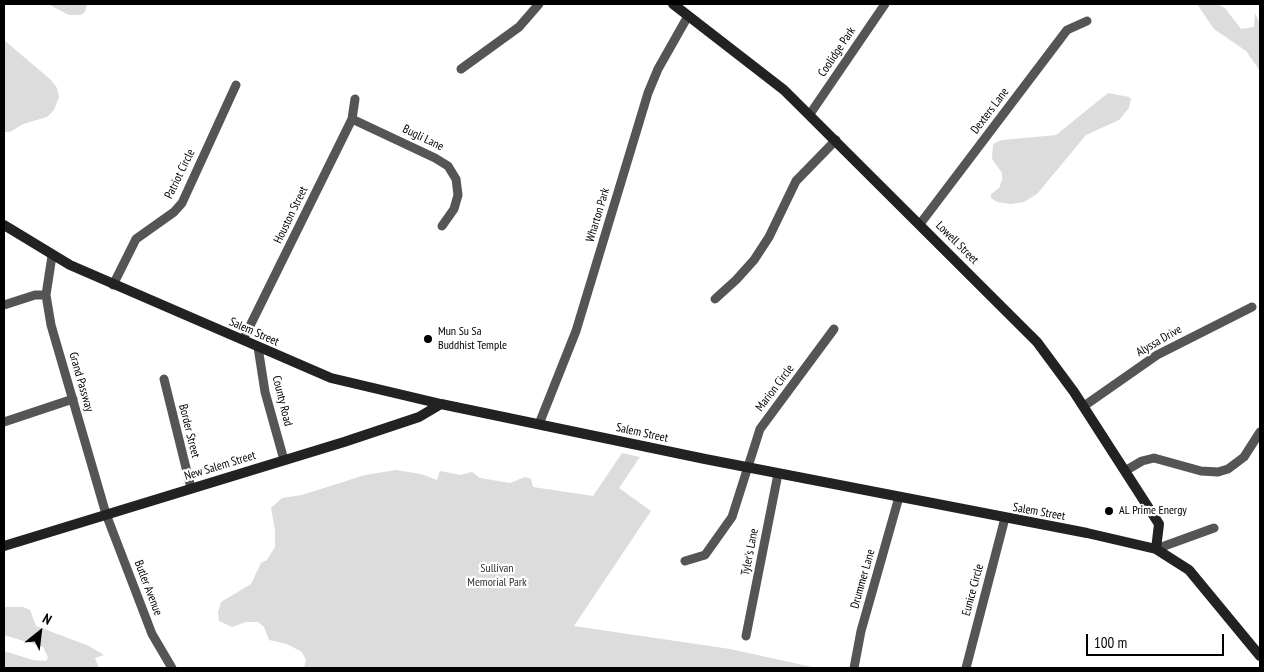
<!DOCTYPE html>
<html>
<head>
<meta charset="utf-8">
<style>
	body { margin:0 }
	#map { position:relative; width:1264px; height:672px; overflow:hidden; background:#fff; font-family:"PT Sans Narrow",sans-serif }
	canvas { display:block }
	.frame { position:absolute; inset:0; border:5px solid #000; pointer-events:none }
	.north { position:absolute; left:15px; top:607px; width:50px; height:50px; -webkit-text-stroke:4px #fff; paint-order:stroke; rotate:29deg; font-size:14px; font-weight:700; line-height:20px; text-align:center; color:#000 }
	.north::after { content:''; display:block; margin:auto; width:18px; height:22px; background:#000; clip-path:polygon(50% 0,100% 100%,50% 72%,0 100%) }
	.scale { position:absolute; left:1086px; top:634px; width:138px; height:22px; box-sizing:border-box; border:2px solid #000; border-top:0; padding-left:6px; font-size:15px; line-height:18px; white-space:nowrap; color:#000; -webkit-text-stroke:4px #fff; paint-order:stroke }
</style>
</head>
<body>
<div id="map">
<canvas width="1264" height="672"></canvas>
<div class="frame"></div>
<div class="north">N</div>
<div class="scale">100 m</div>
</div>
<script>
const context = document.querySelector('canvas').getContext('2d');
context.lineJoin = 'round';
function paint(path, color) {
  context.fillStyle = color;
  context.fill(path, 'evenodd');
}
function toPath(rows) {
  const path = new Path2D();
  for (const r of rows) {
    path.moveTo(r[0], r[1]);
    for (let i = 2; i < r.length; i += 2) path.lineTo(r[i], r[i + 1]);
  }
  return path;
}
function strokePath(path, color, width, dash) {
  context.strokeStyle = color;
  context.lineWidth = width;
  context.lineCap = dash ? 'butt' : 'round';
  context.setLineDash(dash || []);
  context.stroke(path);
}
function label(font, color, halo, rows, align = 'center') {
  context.font = font + ' "PT Sans Narrow",sans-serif';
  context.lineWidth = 4.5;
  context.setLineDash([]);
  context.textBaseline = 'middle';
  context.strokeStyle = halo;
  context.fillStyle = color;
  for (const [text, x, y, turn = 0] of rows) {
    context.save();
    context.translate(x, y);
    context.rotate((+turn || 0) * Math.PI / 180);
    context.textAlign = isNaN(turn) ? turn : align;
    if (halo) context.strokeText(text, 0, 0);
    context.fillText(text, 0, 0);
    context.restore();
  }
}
paint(toPath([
	[48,4,87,4,85,12,81,15,69,15],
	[1197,4,1217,4,1225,8,1241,29,1254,27,1255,13,1260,24,1260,71,1246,51,1214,29],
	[4,40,51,80,57,88,59,97,54,110,47,117,23,124,10,132,4,132],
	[1108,93,1129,97,1131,99,1129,108,1119,120,1086,135,1037,194,1024,202,1011,204,997,202,991,198,991,194,999,188,1002,180,1002,173,992,159,993,144,1002,140,1056,135],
	[622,453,640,457,619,488,651,511,574,626,730,649,817,668,304,668,306,660,302,652,287,644,269,640,264,627,258,622,246,622,232,627,219,621,218,612,221,602,251,584,261,563,267,560,275,547,275,530,271,508,282,498,302,495,365,475,396,470,421,474,437,480,440,471,461,475,472,472,480,478,510,483,525,477,531,479,533,487,593,496],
	[4,607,23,607,30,610,36,626,89,646,104,655,95,658,99,668,4,668,4,651,33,660,46,661,48,657,43,647,4,635]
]), '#dcdcdc');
strokePath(toPath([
	[461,69,519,27,539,4],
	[810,114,885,4],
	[352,119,435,158,448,166,456,179,458,195,454,209,442,226],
	[920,224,1067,30,1087,21],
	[52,256,46,295,51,325,106,514,152,634,172,668],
	[113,285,136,239,174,212,182,203,236,85],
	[715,299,736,280,754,260,769,237,796,181,836,140],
	[4,305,35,295,46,295],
	[243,340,352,119,355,99],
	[258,347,265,392,284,460],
	[164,379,191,488],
	[1084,406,1157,355,1252,307],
	[4,422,73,399],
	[539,424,576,331,648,93,658,69,688,16],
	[1125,471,1142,461,1154,458,1201,471,1218,472,1228,469,1244,457,1260,432],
	[1156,549,1214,528],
	[685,561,705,555,732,517,760,429,834,329],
	[746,636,778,474],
	[854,668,861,631,899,497],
	[966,668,1005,518]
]), '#555', 9);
strokePath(toPath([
	[673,4,784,90,1037,342,1074,392,1159,524,1156,549],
	[4,225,70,265,331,378,441,404,705,459,1087,533,1156,549,1189,570,1260,656],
	[4,546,344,442,419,417,441,404]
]), '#222', 10);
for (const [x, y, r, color] of [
	[428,339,5,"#000"],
	[1109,511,5,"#000"]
]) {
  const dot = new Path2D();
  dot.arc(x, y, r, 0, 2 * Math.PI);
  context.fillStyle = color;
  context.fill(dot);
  strokePath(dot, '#fff', 2);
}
label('12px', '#000', '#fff', [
	["Coolidge Park",837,52,-56],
	["Dexters Lane",990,111,-53],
	["Bugli Lane",423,138,26],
	["Patriot Circle",180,174,-64],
	["Houston Street",291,215,-64],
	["Wharton Park",598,215,-73],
	["Lowell Street",957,243,45],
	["Salem Street",254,332,24],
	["Alyssa Drive",1159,341,-30],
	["Grand Passway",81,382,74],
	["Marion Circle",775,388,-53],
	["County Road",282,401,76],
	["Border Street",189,431,76],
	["Salem Street",642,433,12],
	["New Salem Street",220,466,-17],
	["Salem Street",1039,512,10],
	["Tyler's Lane",750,552,-79],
	["Drummer Lane",863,579,-74],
	["Butler Avenue",148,588,69],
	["Eunice Circle",973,590,-75]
]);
label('12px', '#000', '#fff', [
	["Mun Su Sa",438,332],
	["Buddhist Temple",438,346],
	["AL Prime Energy",1119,511]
], 'left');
label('12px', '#333', '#fff', [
	["Sullivan",497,569],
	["Memorial Park",497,583]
]);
</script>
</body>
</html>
